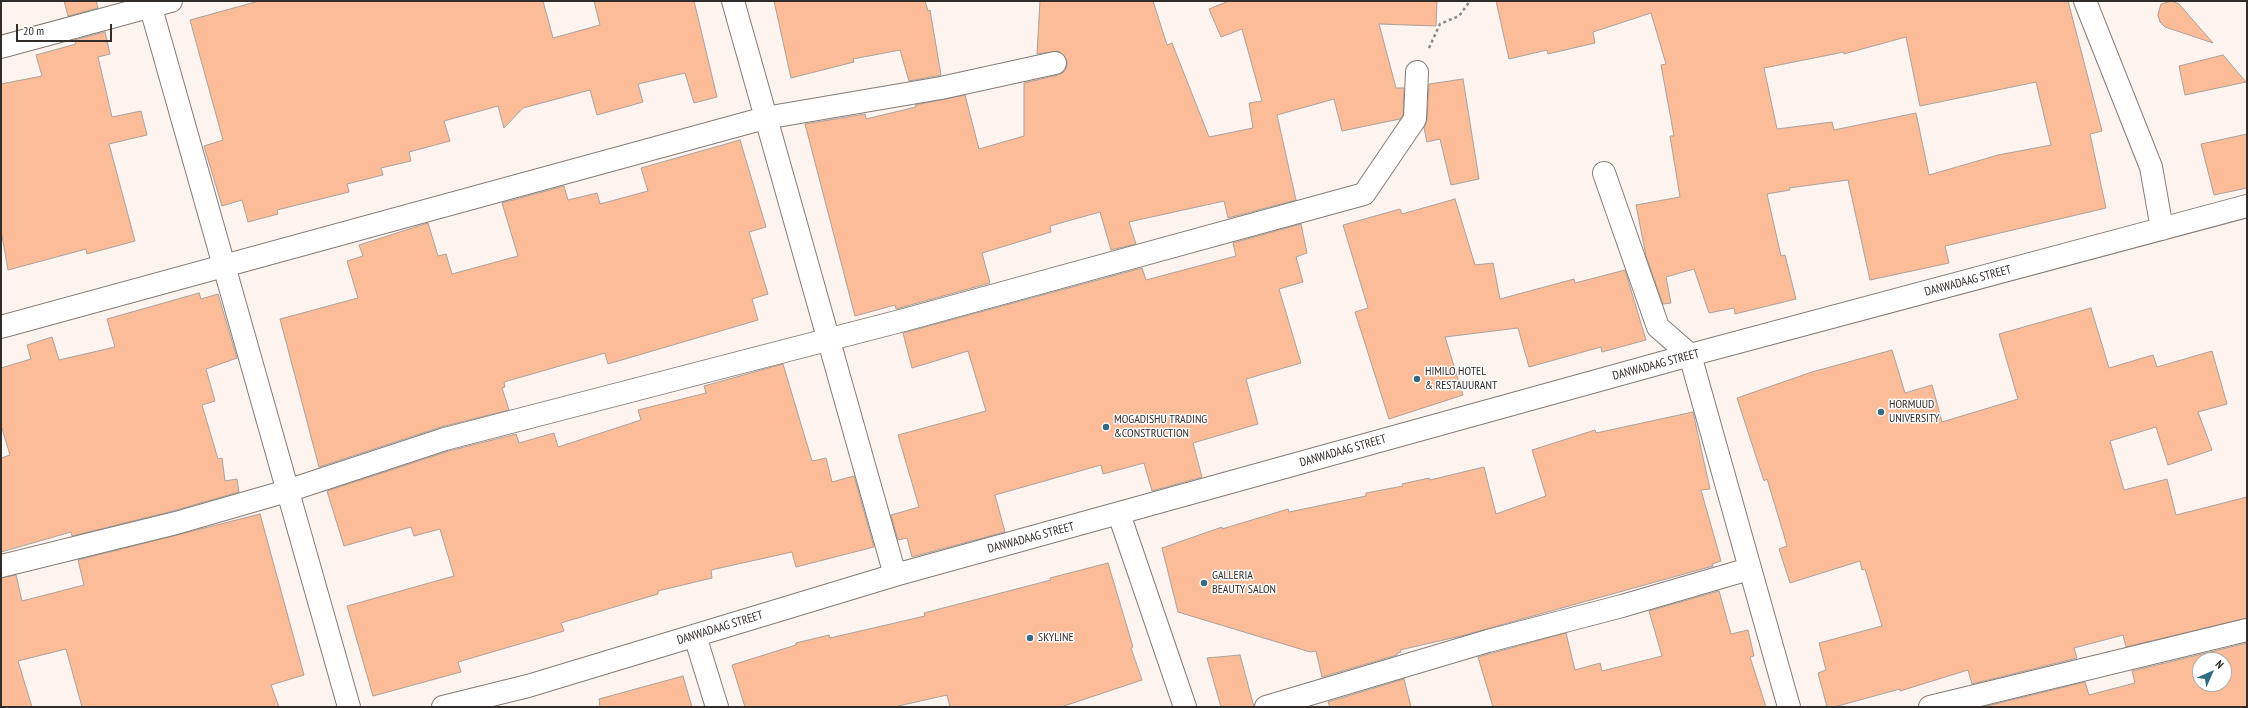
<!DOCTYPE html>
<html>
<head>
<meta charset="utf-8">
<style>
	body { margin:0 }
	#map { position:relative; width:2248px; height:708px; overflow:hidden; background:#fdf4ef; font-family:"PT Sans Narrow",sans-serif }
	canvas { display:block }
	.frame { position:absolute; inset:0; border:2px solid #312d2a; pointer-events:none }
	.north { position:absolute; left:2192px; top:652px; width:40px; height:40px; box-sizing:border-box; background:#fff; border:1px solid #adabaa; border-radius:50%; rotate:45deg; font-size:11px; font-weight:700; line-height:16px; text-align:center; color:#312d2a }
	.north::after { content:''; display:block; margin:auto; width:14px; height:18px; background:#2f6d83; clip-path:polygon(50% 0,100% 100%,50% 72%,0 100%) }
	.scale { position:absolute; left:16px; top:24px; width:96px; height:18px; box-sizing:border-box; border:2px solid #312d2a; border-top:0; padding-left:5px; font-size:12px; line-height:14px; white-space:nowrap; color:#312d2a; -webkit-text-stroke:3px #fff; paint-order:stroke }
</style>
</head>
<body>
<div id="map">
<canvas width="2248" height="708"></canvas>
<div class="frame"></div>
<div class="north">N</div>
<div class="scale">20 m</div>
</div>
<script>
const context = document.querySelector('canvas').getContext('2d');
context.lineJoin = 'round';
function paint(path, color) {
  context.fillStyle = color;
  context.fill(path, 'evenodd');
}
function toPath(rows) {
  const path = new Path2D();
  for (const r of rows) {
    path.moveTo(r[0], r[1]);
    for (let i = 2; i < r.length; i += 2) path.lineTo(r[i], r[i + 1]);
  }
  return path;
}
function strokePath(path, color, width, dash) {
  context.strokeStyle = color;
  context.lineWidth = width;
  context.lineCap = dash ? 'butt' : 'round';
  context.setLineDash(dash || []);
  context.stroke(path);
}
function label(font, color, halo, rows, align = 'center') {
  context.font = font + ' "PT Sans Narrow",sans-serif';
  context.lineWidth = 3;
  context.setLineDash([]);
  context.textBaseline = 'middle';
  context.strokeStyle = halo;
  context.fillStyle = color;
  for (const [text, x, y, turn = 0] of rows) {
    context.save();
    context.translate(x, y);
    context.rotate((+turn || 0) * Math.PI / 180);
    context.textAlign = isNaN(turn) ? turn : align;
    if (halo) context.strokeText(text, 0, 0);
    context.fillText(text, 0, 0);
    context.restore();
  }
}
const building = toPath([
	[64,1,96,1,98,8,68,16,64,1],
	[259,1,543,1,553,38,600,25,594,1,694,1,717,97,694,103,685,73,638,84,643,102,597,115,590,90,523,108,504,128,498,106,444,121,450,141,409,152,411,161,381,168,383,175,347,184,349,192,277,210,278,214,248,222,242,200,222,206,204,146,223,140,190,20,259,1],
	[774,1,925,1,928,11,930,10,941,75,909,81,900,50,853,59,854,62,791,78,774,1],
	[1040,1,1153,1,1167,45,1172,43,1209,137,1253,128,1249,103,1262,101,1242,29,1221,37,1209,9,1229,1,1437,1,1436,26,1379,24,1396,88,1404,88,1403,115,1400,119,1342,131,1334,99,1277,115,1296,200,1228,218,1224,201,1129,222,1136,244,1111,250,1100,212,1050,226,1051,232,982,253,990,283,896,309,895,305,855,316,805,124,865,114,866,119,916,107,915,105,965,95,979,149,1024,136,1024,83,1058,75,1064,72,1067,66,1067,60,1059,51,1037,54,1040,1],
	[1496,1,2068,1,2102,131,2090,134,2106,208,1945,246,1949,263,1870,280,1848,180,1789,188,1790,190,1767,194,1781,256,1785,255,1796,299,1735,314,1734,308,1709,313,1694,269,1666,277,1671,303,1663,304,1646,256,1636,205,1680,197,1670,136,1674,136,1661,65,1666,64,1651,13,1593,32,1595,43,1548,54,1547,50,1509,59,1496,1],
	[1906,37,1920,106,2036,82,2051,145,1998,155,1929,175,1916,113,1834,130,1832,122,1777,129,1764,68,1844,52,1844,54,1906,37],
	[2172,1,2179,4,2213,43,2165,27,2160,22,2158,15,2161,4,2172,1],
	[105,32,110,54,98,57,112,117,141,111,147,135,109,144,135,241,87,254,86,249,8,270,1,230,1,84,42,76,36,55,76,44,74,40,105,32],
	[2223,55,2246,82,2185,95,2179,66,2223,55],
	[1463,79,1479,179,1451,185,1440,139,1427,142,1424,128,1427,120,1429,84,1463,79],
	[2247,134,2247,188,2214,195,2201,144,2247,134],
	[740,140,766,227,749,232,768,294,752,299,758,320,608,364,605,353,504,382,505,387,502,388,509,410,441,427,319,467,280,319,358,298,347,261,363,256,359,245,428,223,438,256,446,254,452,274,518,256,502,203,564,186,568,200,597,193,600,204,648,191,641,168,740,140],
	[1455,199,1475,265,1493,263,1500,299,1574,279,1575,283,1625,270,1646,340,1602,352,1601,347,1529,367,1518,328,1445,337,1463,395,1389,419,1355,312,1368,308,1343,225,1400,209,1402,214,1455,199],
	[1301,224,1307,253,1296,257,1303,282,1279,289,1301,363,1246,379,1258,424,1193,443,1202,477,1152,491,1144,463,1103,474,1101,465,995,495,1005,532,912,557,907,538,898,540,891,515,919,507,898,435,986,411,968,351,912,368,903,333,1142,268,1146,280,1236,256,1233,243,1301,224],
	[199,293,201,299,218,294,237,358,206,369,215,401,202,405,218,459,222,458,225,481,237,479,239,492,173,511,72,536,71,532,1,552,1,458,10,455,1,425,1,368,31,359,27,345,52,337,59,360,115,347,107,319,199,293],
	[2091,308,2109,368,2153,355,2157,367,2212,351,2227,404,2198,412,2212,450,2168,465,2156,427,2110,441,2124,490,2167,479,2176,515,2247,497,2247,618,2126,647,2123,635,2074,648,2077,658,1972,684,1968,670,1900,691,1900,689,1834,707,1827,707,1818,673,1826,670,1819,643,1882,626,1865,569,1862,570,1860,561,1790,583,1779,549,1787,546,1783,532,1767,479,1764,481,1737,398,1812,372,1892,350,1905,393,1932,385,1942,422,2018,399,1999,334,2091,308],
	[783,364,812,461,826,458,832,482,854,476,874,547,796,567,792,552,711,570,712,578,658,591,658,594,561,623,564,631,458,662,461,672,373,696,347,606,454,576,440,529,414,536,411,527,344,546,327,491,449,451,516,434,519,443,554,433,558,447,641,420,638,410,706,393,704,386,783,364],
	[1693,412,1710,489,1701,490,1721,561,1712,564,1713,566,1461,636,1400,650,1401,652,1397,653,1397,655,1322,677,1316,651,1310,652,1178,612,1162,548,1222,527,1222,529,1288,509,1289,512,1366,496,1366,493,1403,486,1402,484,1429,478,1430,480,1484,467,1496,514,1546,496,1532,450,1595,430,1596,433,1693,412],
	[260,514,304,675,271,685,279,707,82,707,66,649,18,661,32,707,1,707,1,578,16,575,22,601,84,585,78,560,260,514],
	[1108,563,1133,647,1131,648,1142,680,1061,707,950,707,947,695,894,707,745,707,732,665,796,645,796,643,829,635,830,638,925,616,924,613,1051,580,1050,578,1108,563],
	[1719,591,1731,634,1748,630,1754,656,1750,657,1766,707,1493,707,1478,657,1566,633,1575,670,1600,663,1602,671,1662,656,1649,611,1719,591],
	[2247,643,2247,707,1983,707,2085,682,2089,695,2135,683,2132,671,2247,643],
	[2200,660,2224,660,2224,684,2200,684,2200,660],
	[1240,655,1254,707,1221,707,1207,658,1240,655],
	[683,676,692,707,600,707,599,699,683,676],
	[1404,679,1411,707,1330,707,1328,702,1404,679]
]);
paint(building, '#fbbc97');
strokePath(building, '#aba19b', 1);
const minor = toPath([
	[149,1,349,707],
	[733,1,895,575],
	[2085,1,2151,167,2162,229],
	[1,47,171,1],
	[1604,173,1658,327,1690,355,1789,707],
	[1,327,765,118,941,88,1055,63],
	[1119,514,1185,707],
	[1,566,176,523,287,491,445,439,904,320,1364,194,1415,119,1417,72],
	[695,636,717,707],
	[443,707,528,686,895,575,1690,355,2247,206],
	[1266,707,1488,641,1622,606,1749,569],
	[1930,707,2247,630]
]);
strokePath(minor, '#867c76', 24);
strokePath(toPath([
	[1429,48,1440,24,1459,16,1470,1]
]), '#8d8783', 2.5, [3, 3]);
strokePath(minor, '#fff', 22);
for (const [x, y, r, color] of [
	[1417,379,4,"#2f6d83"],
	[1881,412,4,"#2f6d83"],
	[1106,427,4,"#2f6d83"],
	[1204,583,4,"#2f6d83"],
	[1030,638,4,"#2f6d83"]
]) {
  const dot = new Path2D();
  dot.arc(x, y, r, 0, 2 * Math.PI);
  context.fillStyle = color;
  context.fill(dot);
  strokePath(dot, '#fff', 1.5);
}
label('12px', '#312d2a', '#fff', [
	["DANWADAAG STREET",1968,281,-15],
	["DANWADAAG STREET",1656,365,-15],
	["DANWADAAG STREET",1343,451,-16],
	["DANWADAAG STREET",1031,538,-15],
	["DANWADAAG STREET",720,628,-17]
]);
label('12px', '#312d2a', '#fff', [
	["HIMILO HOTEL",1425,372],
	["& RESTAUURANT",1425,386],
	["HORMUUD",1889,405],
	["UNIVERSITY",1889,419],
	["MOGADISHU TRADING",1114,420],
	["&CONSTRUCTION",1114,434],
	["GALLERIA",1212,576],
	["BEAUTY SALON",1212,590],
	["SKYLINE",1038,638]
], 'left');
</script>
</body>
</html>
